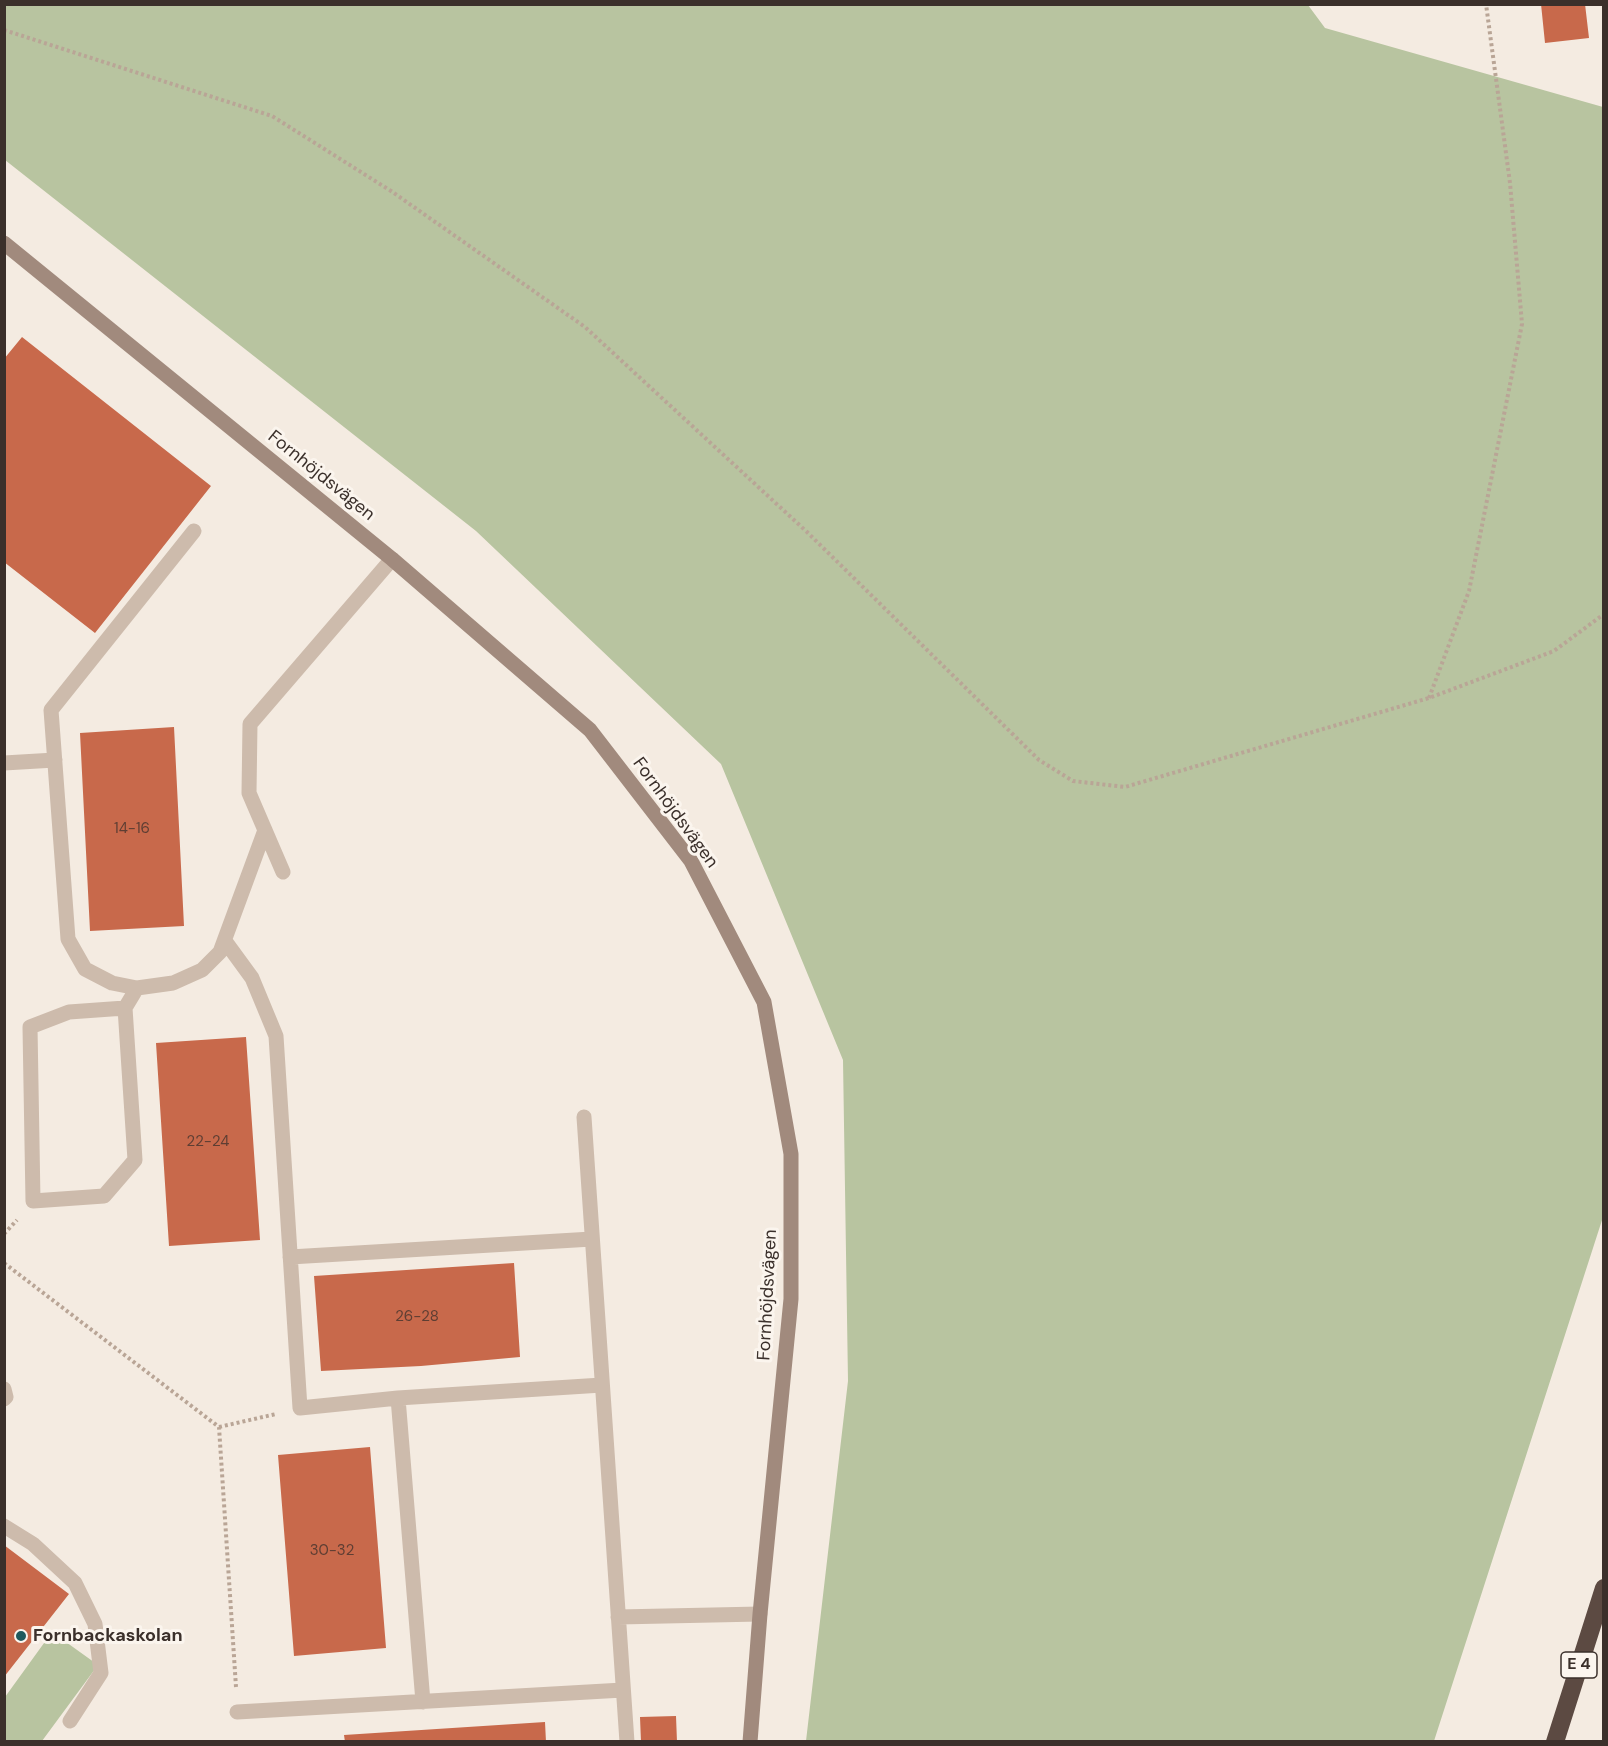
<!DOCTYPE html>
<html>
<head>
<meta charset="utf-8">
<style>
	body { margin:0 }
	#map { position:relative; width:1608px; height:1746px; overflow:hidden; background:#f4ebe1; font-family:"DM Sans",sans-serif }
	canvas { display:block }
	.frame { position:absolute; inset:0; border:6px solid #3b302b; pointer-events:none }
</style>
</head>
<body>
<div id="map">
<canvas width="1608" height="1746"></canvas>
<div class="frame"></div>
</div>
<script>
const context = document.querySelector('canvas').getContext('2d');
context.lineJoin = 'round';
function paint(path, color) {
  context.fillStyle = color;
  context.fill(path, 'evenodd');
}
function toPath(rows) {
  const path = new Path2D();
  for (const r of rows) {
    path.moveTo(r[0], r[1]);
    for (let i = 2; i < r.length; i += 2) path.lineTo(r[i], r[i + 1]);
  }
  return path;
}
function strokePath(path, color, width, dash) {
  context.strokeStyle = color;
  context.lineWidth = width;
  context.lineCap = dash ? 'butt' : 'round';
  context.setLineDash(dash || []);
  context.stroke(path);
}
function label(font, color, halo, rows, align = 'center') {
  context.font = font + ' "DM Sans",sans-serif';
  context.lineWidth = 6;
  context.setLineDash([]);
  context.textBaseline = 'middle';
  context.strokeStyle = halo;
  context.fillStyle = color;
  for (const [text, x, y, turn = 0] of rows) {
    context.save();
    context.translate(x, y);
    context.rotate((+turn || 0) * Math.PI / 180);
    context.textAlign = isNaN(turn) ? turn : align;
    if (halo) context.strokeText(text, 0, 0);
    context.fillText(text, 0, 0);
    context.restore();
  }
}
paint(toPath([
	[4,5,1308,5,1325,28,1603,107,1603,1217,1434,1741,806,1741,848,1381,843,1060,721,764,476,531,5,160],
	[52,1632,98,1665,42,1741,5,1742,5,1697]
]), '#b8c4a0');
paint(toPath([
	[1541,4,1585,4,1589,38,1545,43],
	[22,337,211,486,95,633,4,562,4,359],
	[174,727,184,926,90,931,80,733],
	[246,1037,260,1240,169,1246,156,1043],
	[514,1263,520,1357,421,1366,321,1371,314,1276],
	[370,1447,386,1648,294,1656,278,1455],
	[4,1545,69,1594,4,1677],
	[676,1716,677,1742,641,1742,640,1717],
	[545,1722,546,1742,345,1742,344,1735]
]), '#c8694b');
strokePath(toPath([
	[4,30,272,116,391,191,585,327,807,532,1039,760,1073,781,1125,787,1429,698,1554,651,1604,614],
	[1429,698,1469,591,1522,324,1510,183,1486,4],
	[4,1234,17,1220],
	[4,1263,219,1427,236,1687],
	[219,1427,276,1414]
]), '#b9a596', 4, [3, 3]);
strokePath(toPath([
	[194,531,51,710,68,939,85,969,112,983,137,988,173,983,202,970,220,952,265,830],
	[4,763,55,760],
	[283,872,249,793,250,724,392,559],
	[225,941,252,978,276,1036,300,1408,398,1398,602,1385],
	[125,1008,69,1012,30,1027,33,1201,104,1196,135,1160,125,1008,137,988],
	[584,1117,627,1742],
	[290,1257,592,1239],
	[4,1389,6,1397,4,1399],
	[398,1398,423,1702],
	[4,1526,33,1544,75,1583,95,1624,101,1673,70,1721],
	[618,1617,760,1614],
	[237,1712,623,1690]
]), '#cdbbac', 15);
strokePath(toPath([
	[4,243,392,559,590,730,691,861,764,1002,791,1154,791,1299,760,1614,750,1742]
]), '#a18a7d', 15);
strokePath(toPath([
	[1555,1742,1604,1588]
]), '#5c4a42', 18);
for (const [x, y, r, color] of [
	[21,1636,6,"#1f5a5e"]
]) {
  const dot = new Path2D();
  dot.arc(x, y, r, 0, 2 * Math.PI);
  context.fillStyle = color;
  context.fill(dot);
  strokePath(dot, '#fbf5ee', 2);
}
label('15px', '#5e3e33', null, [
	["14-16",132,829],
	["22-24",208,1142],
	["26-28",417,1317],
	["30-32",332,1551]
]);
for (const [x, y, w] of [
	[1579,1665,36]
]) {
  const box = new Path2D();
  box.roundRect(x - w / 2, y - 13, w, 26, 4.5);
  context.fillStyle = '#fbf5ee';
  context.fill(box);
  strokePath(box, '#3b302b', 1.5);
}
label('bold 16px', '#3b302b', null, [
	["E 4",1579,1665]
]);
label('18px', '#3b302b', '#fbf5ee', [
	["Fornhöjdsvägen",321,476,39],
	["Fornhöjdsvägen",675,813,54],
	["Fornhöjdsvägen",768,1295,-87]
]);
label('bold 18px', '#3b302b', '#fbf5ee', [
	["Fornbackaskolan",33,1636]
], 'left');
</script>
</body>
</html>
